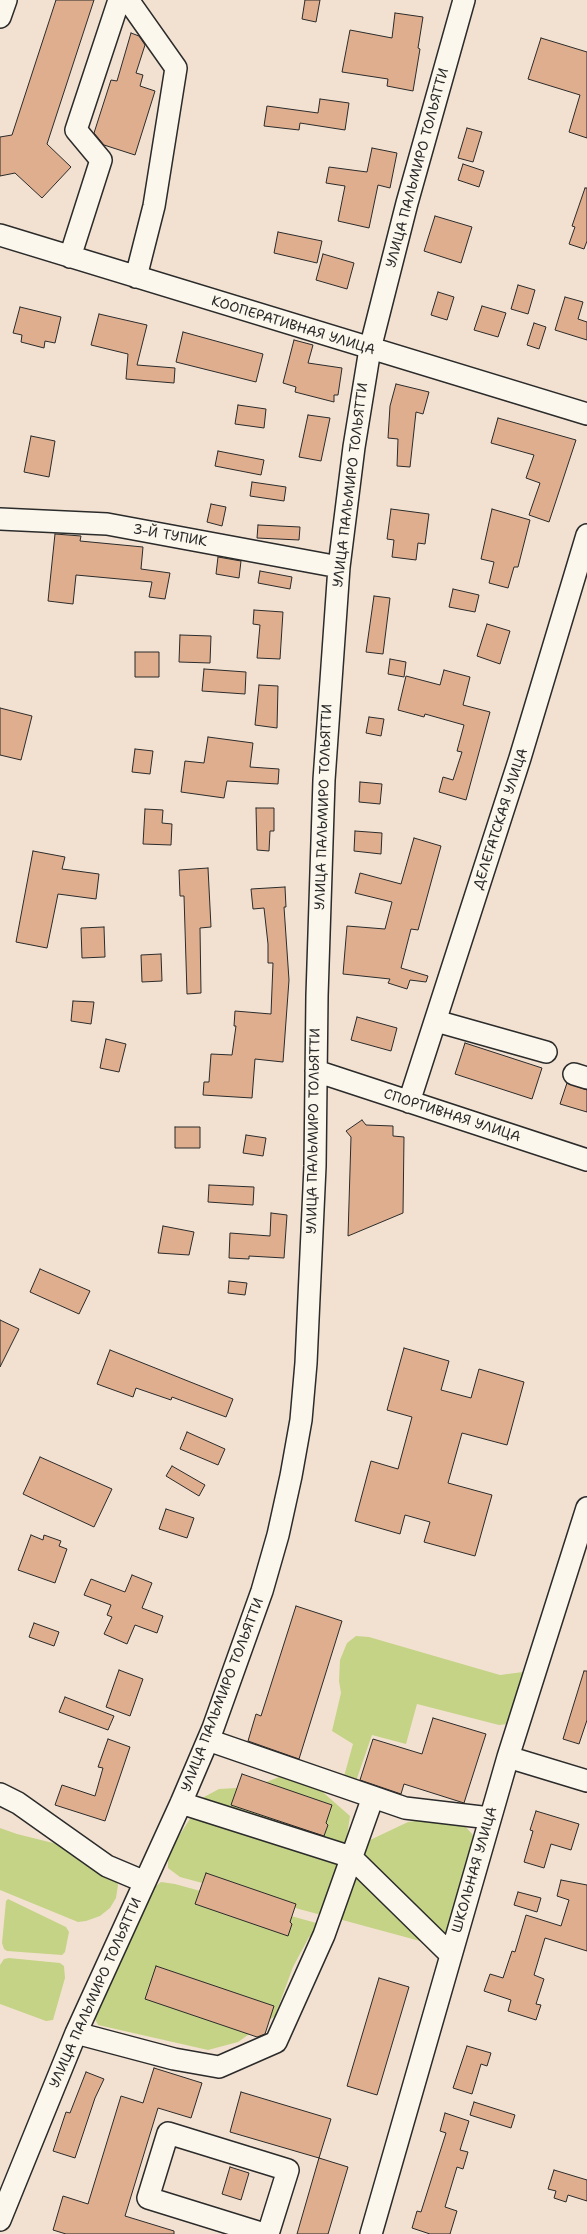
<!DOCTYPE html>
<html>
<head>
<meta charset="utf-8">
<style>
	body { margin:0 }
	canvas { display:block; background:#f2e1d0 }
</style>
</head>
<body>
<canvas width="587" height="2234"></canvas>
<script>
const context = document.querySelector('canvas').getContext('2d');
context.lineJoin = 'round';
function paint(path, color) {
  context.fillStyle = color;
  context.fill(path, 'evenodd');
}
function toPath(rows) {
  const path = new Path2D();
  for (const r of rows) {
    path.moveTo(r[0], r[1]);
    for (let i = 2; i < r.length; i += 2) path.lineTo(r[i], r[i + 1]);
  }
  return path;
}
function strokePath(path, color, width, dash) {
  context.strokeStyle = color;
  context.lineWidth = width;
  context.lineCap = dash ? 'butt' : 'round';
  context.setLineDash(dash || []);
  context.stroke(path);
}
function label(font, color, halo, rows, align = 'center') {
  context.font = font + ' "Shantell Sans",sans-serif';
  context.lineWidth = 3;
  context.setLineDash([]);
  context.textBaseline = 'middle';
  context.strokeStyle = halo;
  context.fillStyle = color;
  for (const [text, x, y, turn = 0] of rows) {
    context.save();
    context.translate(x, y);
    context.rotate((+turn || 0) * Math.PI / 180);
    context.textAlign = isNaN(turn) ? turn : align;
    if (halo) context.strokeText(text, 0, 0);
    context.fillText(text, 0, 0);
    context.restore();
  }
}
paint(toPath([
	[356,1636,369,1637,500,1675,523,1672,528,1677,515,1717,507,1724,499,1725,417,1704,406,1744,372,1735,355,1784,343,1780,353,1744,332,1731,341,1693,339,1681,340,1660,347,1643],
	[298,1775,309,1780,350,1816,342,1870,325,1916,180,1877,168,1868,168,1853,204,1797,219,1789,254,1787,279,1777],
	[441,1818,464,1825,473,1835,474,1849,442,1947,335,1918,351,1872,370,1840,408,1822],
	[0,1828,17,1834,65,1846,113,1874,118,1885,116,1898,110,1908,100,1916,86,1921,78,1922,0,1890],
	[161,1882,175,1884,320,1924,321,1930,309,1937,293,1967,275,2016,238,2042,208,2050,98,2025,93,2015,149,1891],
	[8,1899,66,1927,69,1932,65,1952,62,1955,7,1951,4,1949,2,1943,6,1901],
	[9,1958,60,1963,64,1966,65,1978,53,2020,46,2021,0,2004,0,1965,4,1959]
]), '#c5d387');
const building = toPath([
	[56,0,94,0,47,144,71,167,42,198,15,173,0,176,0,137,12,135,56,0],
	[305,0,320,0,316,22,302,19,305,0],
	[395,13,423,17,418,48,420,49,413,91,387,86,388,79,342,72,350,30,392,38,395,13],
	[131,33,139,36,145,45,136,73,143,75,140,86,155,91,135,155,104,145,94,133,111,80,117,81,131,33],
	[541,38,587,52,587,138,569,132,580,95,528,79,541,38],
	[320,99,349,103,345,130,300,123,299,130,264,126,267,106,318,113,320,99],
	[467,128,482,132,473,162,458,158,467,128],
	[372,148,397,153,390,188,378,185,369,228,338,221,345,186,326,183,329,167,367,172,372,148],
	[463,164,484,171,479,187,458,180,463,164],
	[585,188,587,188,587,241,584,249,569,244,575,227,572,226,585,188],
	[435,216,472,227,461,263,424,251,435,216],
	[278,232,322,241,317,263,274,253,278,232],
	[323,254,354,263,347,289,316,280,323,254],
	[518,285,535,290,528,314,511,309,518,285],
	[438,292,454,297,447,320,431,315,438,292],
	[565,297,583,302,578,319,587,322,587,340,555,330,565,297],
	[482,306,506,313,498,337,474,330,482,306],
	[20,307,61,317,55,343,45,341,44,348,21,342,22,335,13,333,20,307],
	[99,314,147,325,137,365,175,368,174,383,126,379,128,354,91,345,99,314],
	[534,323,546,327,539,349,527,345,534,323],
	[183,332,263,354,256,382,176,362,183,332],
	[294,340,313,345,308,363,342,368,338,395,334,395,334,402,295,392,296,387,283,383,294,340],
	[396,384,429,392,423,414,416,412,410,467,397,466,398,439,388,438,390,406,396,384],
	[238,405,266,409,264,428,235,424,238,405],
	[308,415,330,418,321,461,299,457,308,415],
	[498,418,576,440,549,522,529,515,540,483,526,478,534,455,491,443,498,418],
	[31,436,55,441,49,477,24,472,31,436],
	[218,451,264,460,261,475,215,466,218,451],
	[252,482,286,487,284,501,250,496,252,482],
	[211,504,226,507,222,526,207,522,211,504],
	[391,509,429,514,425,544,418,543,416,560,392,557,394,540,387,539,391,509],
	[492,509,530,520,518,567,514,567,508,588,489,583,494,562,481,559,492,509],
	[258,525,300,527,299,540,257,538,258,525],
	[55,534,81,536,80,541,143,547,141,569,170,573,165,599,149,597,152,582,76,575,73,604,48,601,55,534],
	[218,557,241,561,239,578,216,574,218,557],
	[260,571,292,577,290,589,258,583,260,571],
	[453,589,479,595,475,612,449,607,453,589],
	[374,596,390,598,383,654,366,652,374,596],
	[254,610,283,612,280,659,257,658,260,625,253,624,254,610],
	[487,624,510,631,500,664,477,656,487,624],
	[180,635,211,636,210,663,179,662,180,635],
	[135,652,159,652,159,677,135,677,135,652],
	[390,659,406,662,404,677,388,674,390,659],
	[204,669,246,672,245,694,202,691,204,669],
	[444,670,470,677,463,705,490,712,466,800,439,792,443,777,453,780,462,752,457,751,464,725,425,714,424,717,398,710,406,676,440,685,444,670],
	[259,685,278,686,277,728,255,725,259,685],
	[0,708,32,716,21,760,0,755,0,708],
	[369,717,384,719,381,736,366,733,369,717],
	[208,737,253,743,250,767,279,769,278,784,227,781,224,798,181,792,185,761,204,763,208,737],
	[135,749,153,751,150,774,132,772,135,749],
	[360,782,382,784,380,804,359,802,360,782],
	[256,808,274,808,274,831,270,831,269,851,257,850,256,808],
	[145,809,163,810,162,823,172,824,171,845,143,844,145,809],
	[355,831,382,833,381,854,354,851,355,831],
	[414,838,441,846,418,930,411,929,401,968,428,976,426,982,410,980,407,989,388,983,390,979,343,974,347,926,385,929,392,902,355,893,360,873,401,884,414,838],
	[33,851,65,857,62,869,99,874,96,899,58,894,47,948,16,942,33,851],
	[208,868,211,927,200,928,201,993,187,994,184,896,180,896,179,870,208,868],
	[285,887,286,907,284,907,289,980,283,1062,255,1059,252,1098,203,1095,204,1082,209,1082,211,1054,232,1055,236,1026,234,1026,235,1011,271,1014,273,963,268,963,268,944,264,908,253,909,251,889,285,887],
	[104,927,105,957,82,958,81,928,104,927],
	[161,954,162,981,142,982,141,955,161,954],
	[73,1001,94,1002,91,1024,71,1021,73,1001],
	[357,1017,397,1028,391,1051,351,1040,357,1017],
	[106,1039,126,1044,119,1072,100,1068,106,1039],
	[465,1043,542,1068,532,1099,455,1074,465,1043],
	[567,1083,587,1090,587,1112,560,1104,567,1083],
	[362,1120,366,1125,393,1126,393,1136,404,1137,403,1213,348,1236,351,1137,346,1131,362,1120],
	[175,1127,200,1127,200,1148,175,1148,175,1127],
	[246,1135,266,1138,263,1156,243,1153,246,1135],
	[209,1185,254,1187,253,1205,208,1202,209,1185],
	[271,1213,287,1215,284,1258,249,1256,249,1259,229,1258,230,1233,270,1236,271,1213],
	[163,1226,194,1232,189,1255,158,1253,163,1226],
	[40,1269,90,1291,79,1314,30,1292,40,1269],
	[229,1281,247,1283,245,1295,228,1293,229,1281],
	[0,1320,19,1329,0,1367,0,1320],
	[404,1348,449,1361,441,1390,471,1398,479,1369,524,1382,507,1445,462,1433,448,1483,492,1495,475,1556,424,1542,430,1522,405,1515,400,1534,355,1521,371,1461,398,1469,412,1417,387,1410,404,1348],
	[110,1350,233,1399,226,1417,172,1397,171,1400,136,1388,133,1397,97,1384,110,1350],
	[187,1432,225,1449,218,1465,180,1449,187,1432],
	[40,1457,112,1489,94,1527,23,1494,40,1457],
	[172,1466,205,1485,199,1496,166,1476,172,1466],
	[166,1509,194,1518,187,1538,159,1529,166,1509],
	[31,1535,43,1540,44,1535,61,1541,59,1546,67,1549,55,1583,18,1570,31,1535],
	[132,1575,152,1583,142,1608,163,1616,157,1633,135,1625,127,1644,104,1634,112,1617,107,1615,111,1605,84,1595,91,1579,125,1592,132,1575],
	[296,1606,342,1621,299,1759,248,1741,256,1714,261,1716,296,1606],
	[34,1623,59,1632,54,1646,29,1637,34,1623],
	[119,1670,143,1679,130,1716,106,1707,119,1670],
	[584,1671,587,1671,587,1720,579,1744,563,1739,584,1671],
	[65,1697,114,1716,108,1730,59,1712,65,1697],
	[433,1718,486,1734,464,1803,404,1784,401,1794,360,1780,373,1739,422,1754,433,1718],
	[108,1739,130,1747,105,1821,55,1805,62,1785,95,1796,103,1768,98,1767,108,1739],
	[242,1774,332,1805,326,1823,328,1825,324,1836,231,1805,242,1774],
	[536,1811,579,1824,571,1850,551,1844,544,1868,524,1862,533,1831,530,1830,536,1811],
	[206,1873,296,1904,290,1922,292,1924,288,1936,195,1904,206,1873],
	[561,1880,587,1885,587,1951,545,1938,534,1975,544,1979,536,2004,541,2005,536,2020,508,2011,511,2000,484,1991,490,1974,503,1978,512,1951,515,1952,526,1915,561,1926,569,1900,557,1896,561,1880],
	[518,1892,541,1898,537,1912,514,1905,518,1892],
	[156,1966,274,2006,265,2034,257,2037,145,1999,156,1966],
	[379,1978,409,1987,377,2095,347,2086,379,1978],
	[467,2046,491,2053,487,2066,481,2064,472,2094,453,2088,467,2046],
	[154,2068,202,2083,191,2118,158,2108,125,2216,174,2231,174,2234,66,2234,53,2230,63,2196,88,2204,121,2096,143,2103,154,2068],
	[86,2072,104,2079,95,2098,75,2158,53,2151,66,2112,70,2113,86,2072],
	[241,2092,331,2119,319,2158,230,2132,241,2092],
	[474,2102,515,2115,511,2128,470,2115,474,2102],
	[445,2113,469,2121,460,2150,468,2152,463,2169,457,2167,445,2207,457,2211,450,2234,430,2234,412,2228,417,2211,421,2212,446,2133,440,2131,445,2113],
	[319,2158,348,2167,328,2234,297,2234,319,2158],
	[230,2167,249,2173,241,2200,222,2194,230,2167],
	[554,2170,587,2180,587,2201,568,2195,566,2202,554,2198,556,2191,548,2189,554,2170]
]);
paint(building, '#deae8f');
strokePath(building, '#2b2b2b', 1);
const minor = toPath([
	[128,0,176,68,154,206,136,277],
	[0,17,6,0],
	[0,235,587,414],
	[70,257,101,160,76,130,119,0],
	[0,519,107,524,339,567],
	[436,1021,546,1052],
	[316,1071,587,1160],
	[574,1074,587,1078],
	[409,1102,520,758,587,535],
	[208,1740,405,1808,490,1818],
	[508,1757,587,1781],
	[0,1794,18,1803,107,1866,145,1882],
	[181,1803,351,1857,451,1955],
	[76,2033,174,2059,219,2067,276,2042,324,1935,373,1797],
	[0,2220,76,2033,181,1803,213,1728,262,1591,278,1535,291,1476,301,1420,306,1363,315,1166,317,996,324,780,339,567,354,447,370,349,407,203,464,0],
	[264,2234,148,2198,168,2133,288,2170,268,2234],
	[371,2234,508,1757,587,1508]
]);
strokePath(minor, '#2b2b2b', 24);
strokePath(minor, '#fbf7ec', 21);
label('14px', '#2b2b2b', '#fbf7ec', [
	["УЛИЦА ПАЛЬМИРО ТОЛЬЯТТИ",418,168,-75],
	["КООПЕРАТИВНАЯ УЛИЦА",293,326,17],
	["УЛИЦА ПАЛЬМИРО ТОЛЬЯТТИ",351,485,-83],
	["3-Й ТУПИК",170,536,10],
	["УЛИЦА ПАЛЬМИРО ТОЛЬЯТТИ",324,807,-88],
	["ДЕЛЕГАТСКАЯ УЛИЦА",501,819,-72],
	["СПОРТИВНАЯ УЛИЦА",452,1116,18],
	["УЛИЦА ПАЛЬМИРО ТОЛЬЯТТИ",314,1131,-89],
	["УЛИЦА ПАЛЬМИРО ТОЛЬЯТТИ",223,1695,-69],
	["ШКОЛЬНАЯ УЛИЦА",475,1870,-74],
	["УЛИЦА ПАЛЬМИРО ТОЛЬЯТТИ",96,1993,-66]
]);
</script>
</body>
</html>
